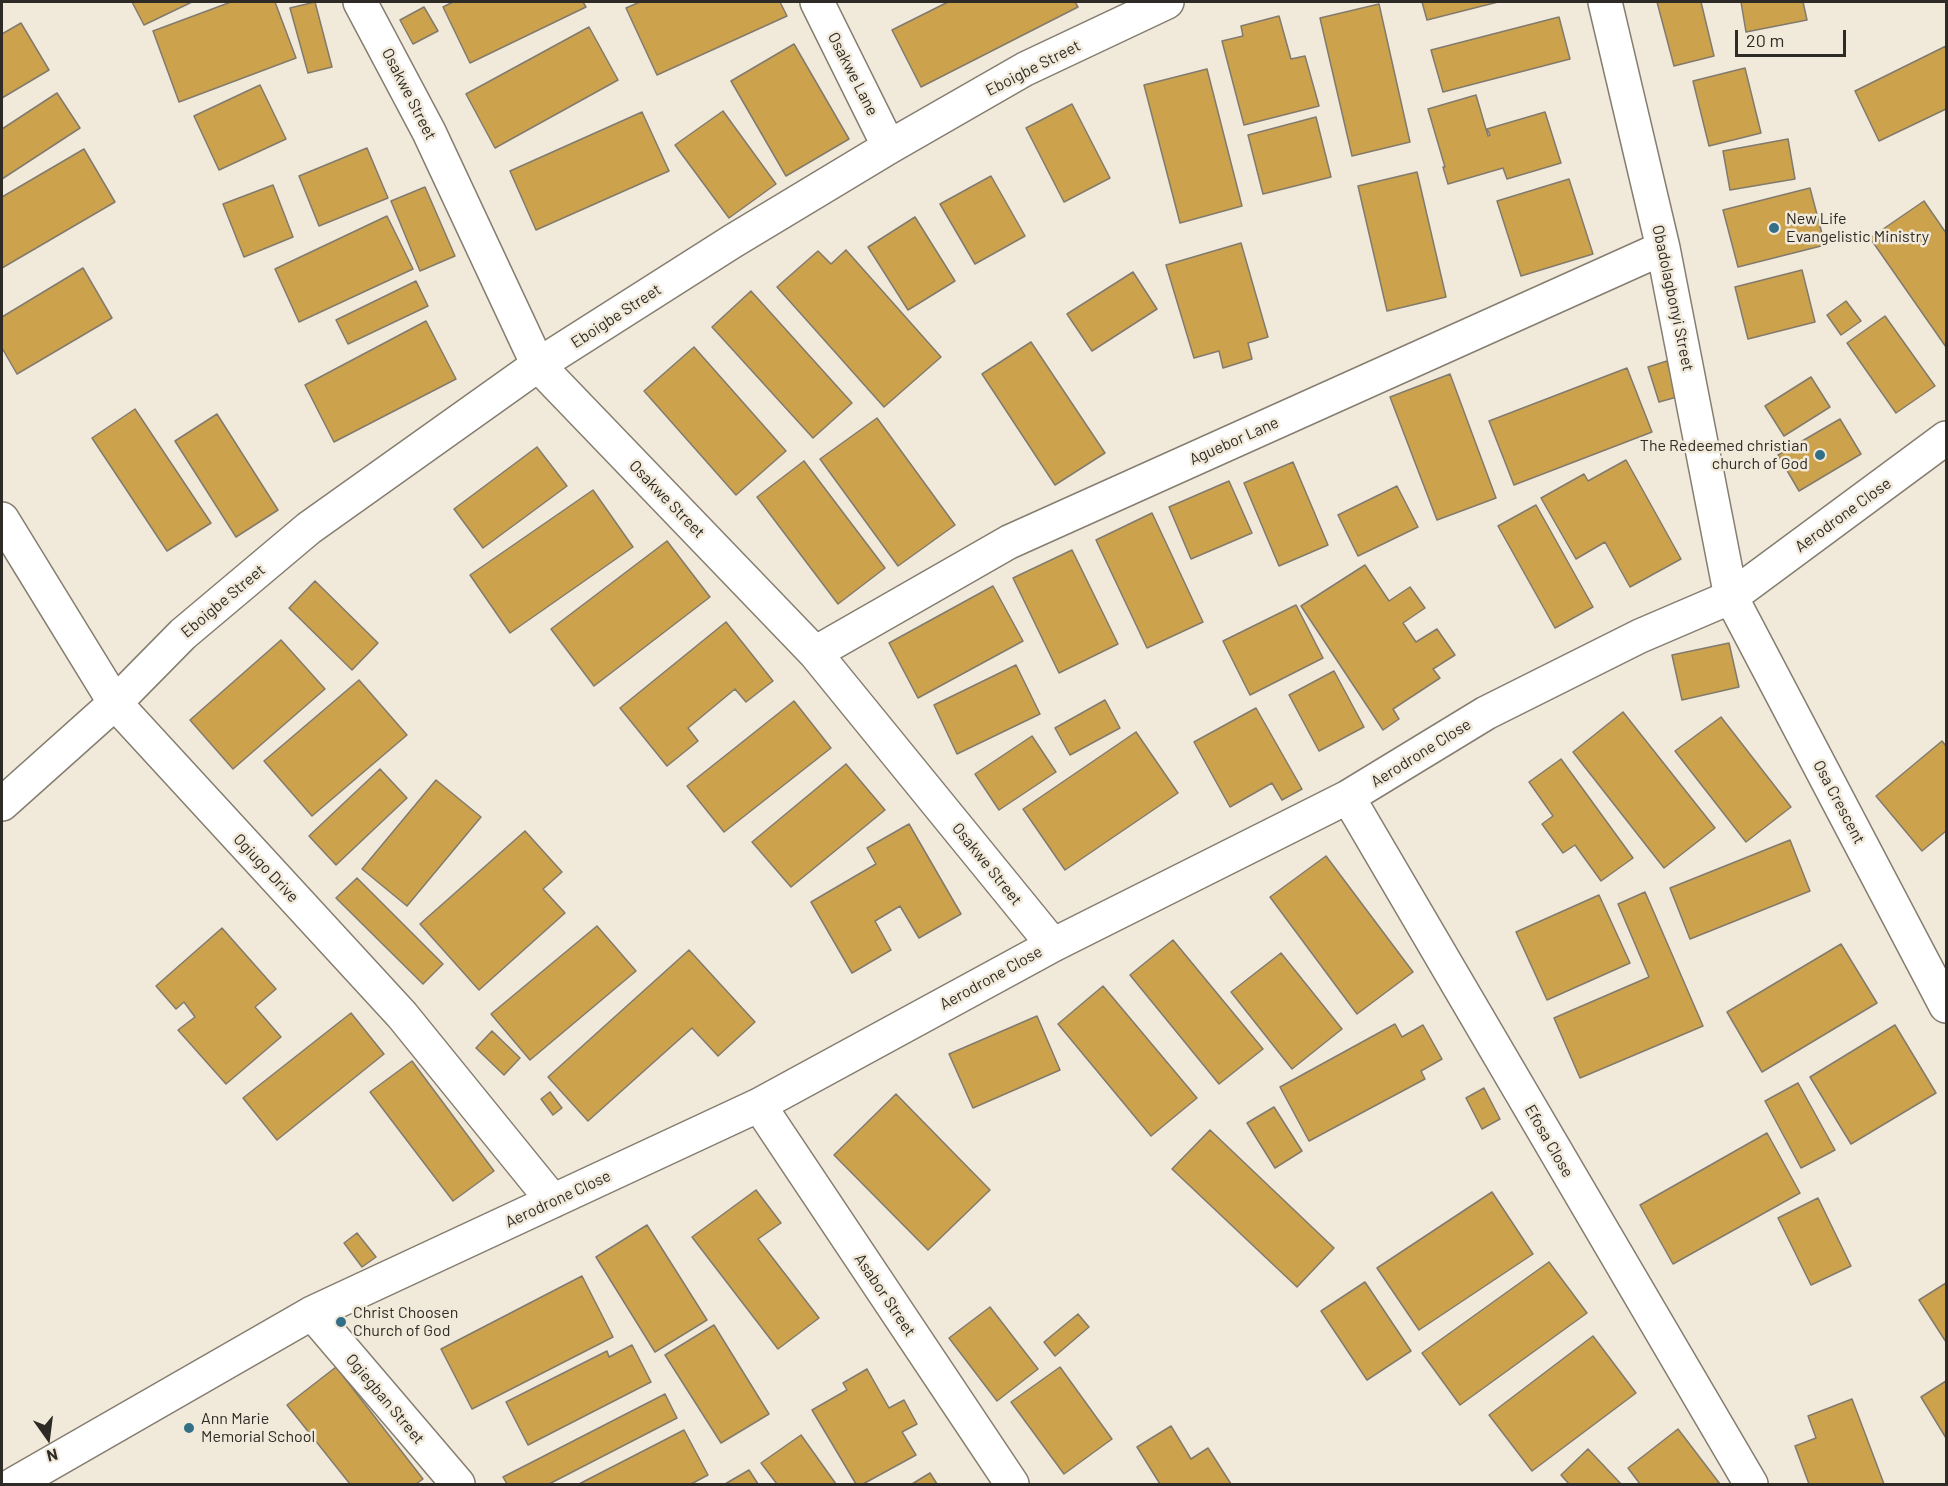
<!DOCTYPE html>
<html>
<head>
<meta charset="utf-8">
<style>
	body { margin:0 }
	#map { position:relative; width:1948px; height:1486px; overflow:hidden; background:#f1e9d9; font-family:Barlow,sans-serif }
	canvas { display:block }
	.frame { position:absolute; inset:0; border:3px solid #2e2b26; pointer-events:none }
	.north { position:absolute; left:18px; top:1408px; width:60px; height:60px; -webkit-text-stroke:4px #f1e9d9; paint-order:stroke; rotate:166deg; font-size:16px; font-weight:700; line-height:24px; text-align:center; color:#2e2b26 }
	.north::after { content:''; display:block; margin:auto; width:21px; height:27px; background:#2e2b26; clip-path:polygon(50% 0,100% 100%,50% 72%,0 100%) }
	.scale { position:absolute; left:1735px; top:30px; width:111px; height:27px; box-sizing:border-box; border:3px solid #2e2b26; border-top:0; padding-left:8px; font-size:18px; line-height:21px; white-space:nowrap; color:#2e2b26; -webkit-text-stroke:4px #f1e9d9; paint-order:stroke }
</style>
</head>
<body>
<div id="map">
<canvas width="1948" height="1486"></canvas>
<div class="frame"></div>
<div class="north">N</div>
<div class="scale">20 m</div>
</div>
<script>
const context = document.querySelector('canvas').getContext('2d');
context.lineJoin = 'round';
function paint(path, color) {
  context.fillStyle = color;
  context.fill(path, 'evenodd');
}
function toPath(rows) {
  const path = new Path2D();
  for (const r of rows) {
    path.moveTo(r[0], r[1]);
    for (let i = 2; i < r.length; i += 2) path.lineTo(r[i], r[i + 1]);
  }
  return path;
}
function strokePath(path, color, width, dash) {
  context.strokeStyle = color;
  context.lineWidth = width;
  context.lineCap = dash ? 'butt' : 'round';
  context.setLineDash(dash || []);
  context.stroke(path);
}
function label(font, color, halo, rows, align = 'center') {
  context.font = font + ' Barlow,sans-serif';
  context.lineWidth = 5;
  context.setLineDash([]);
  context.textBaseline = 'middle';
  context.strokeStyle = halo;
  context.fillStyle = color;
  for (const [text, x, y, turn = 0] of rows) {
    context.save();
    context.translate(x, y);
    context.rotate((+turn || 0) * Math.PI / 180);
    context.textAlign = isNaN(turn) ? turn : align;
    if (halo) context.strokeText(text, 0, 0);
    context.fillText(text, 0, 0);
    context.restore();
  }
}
const building = toPath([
	[132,2,192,2,144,25,132,2],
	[231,2,275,2,296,58,179,102,153,31,231,2],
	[315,2,332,67,308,73,290,8,315,2],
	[453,2,583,2,586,7,470,63,443,7,453,2],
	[640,2,780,2,787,16,657,75,626,8,640,2],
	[948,2,1075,2,1078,7,921,87,892,30,948,2],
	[1422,2,1498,2,1427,20,1422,2],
	[1657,2,1701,2,1714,56,1674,66,1657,2],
	[1741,2,1803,2,1807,20,1746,32,1741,2],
	[1379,4,1410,142,1352,156,1320,18,1379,4],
	[424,7,438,31,413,44,400,20,424,7],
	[1279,16,1291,59,1305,56,1319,106,1244,125,1222,41,1243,36,1241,26,1279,16],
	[1559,17,1570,59,1443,92,1431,50,1559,17],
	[21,23,49,70,2,98,2,34,21,23],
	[589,27,618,80,495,148,466,94,589,27],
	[794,44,849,139,786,176,731,81,794,44],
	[1946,46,1946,109,1879,141,1855,91,1946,46],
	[1745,68,1761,133,1709,146,1693,81,1745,68],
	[1207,69,1242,206,1180,223,1144,85,1207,69],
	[260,85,286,139,219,170,194,116,260,85],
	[57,93,80,128,2,179,2,129,57,93],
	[1476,95,1488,136,1490,135,1487,129,1545,112,1561,163,1507,179,1503,168,1448,184,1443,167,1445,167,1428,109,1476,95],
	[1072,104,1110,178,1064,202,1026,128,1072,104],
	[723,111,776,184,729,218,675,145,723,111],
	[642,112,669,171,536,230,510,171,642,112],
	[1316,117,1331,177,1263,194,1248,135,1316,117],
	[1788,139,1795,179,1730,190,1723,151,1788,139],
	[367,148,388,198,319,226,299,176,367,148],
	[84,149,115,202,2,268,2,197,84,149],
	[1417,172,1446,297,1387,311,1358,186,1417,172],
	[991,176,1025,236,975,264,940,204,991,176],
	[1569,179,1593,254,1521,276,1497,201,1569,179],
	[273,185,293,237,244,257,223,204,273,185],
	[425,187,455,256,420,271,391,201,425,187],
	[1810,188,1825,245,1738,267,1723,210,1810,188],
	[1924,201,1946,233,1946,347,1870,238,1924,201],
	[387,216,413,269,299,322,275,269,387,216],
	[915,217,955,281,908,310,868,247,915,217],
	[1241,243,1268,337,1248,343,1252,359,1223,368,1219,351,1194,358,1166,265,1241,243],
	[846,250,941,357,884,407,777,287,818,251,831,264,846,250],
	[83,268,112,318,17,374,2,348,2,317,83,268],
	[1802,270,1815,322,1748,339,1735,287,1802,270],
	[1133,272,1157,309,1092,351,1067,314,1133,272],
	[416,281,428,306,348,344,336,320,416,281],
	[751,291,852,403,813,438,712,327,751,291],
	[1846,301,1861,321,1841,335,1827,315,1846,301],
	[1885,316,1935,386,1896,413,1847,343,1885,316],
	[426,321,456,379,334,442,305,385,426,321],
	[1031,342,1105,453,1055,485,982,374,1031,342],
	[694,347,786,451,736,495,644,391,694,347],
	[1667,361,1677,397,1659,402,1648,367,1667,361],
	[1627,368,1652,432,1514,485,1489,421,1627,368],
	[1450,374,1496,498,1437,520,1390,397,1450,374],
	[1811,377,1830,407,1784,436,1765,406,1811,377],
	[135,409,211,523,167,551,92,438,135,409],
	[217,414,278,510,236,537,175,441,217,414],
	[877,418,955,525,898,566,820,459,877,418],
	[1840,419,1861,454,1799,491,1778,455,1840,419],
	[537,447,567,486,483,548,454,509,537,447],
	[1626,460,1681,559,1630,587,1605,542,1576,559,1541,498,1584,474,1588,481,1626,460],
	[804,461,885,568,838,604,757,497,804,461],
	[1293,462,1328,545,1279,566,1244,483,1293,462],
	[1229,481,1252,533,1191,559,1169,507,1229,481],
	[1397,486,1418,527,1358,556,1338,515,1397,486],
	[593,490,633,547,510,633,470,575,593,490],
	[1536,505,1593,607,1555,628,1498,526,1536,505],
	[1152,513,1203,622,1147,648,1096,540,1152,513],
	[667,541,710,597,594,686,551,629,667,541],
	[1072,550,1118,644,1059,673,1013,578,1072,550],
	[1365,565,1389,601,1410,587,1425,608,1403,623,1416,642,1437,629,1455,655,1433,669,1440,678,1393,709,1399,719,1383,730,1301,606,1365,565],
	[315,581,378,643,352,670,289,608,315,581],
	[993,586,1023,641,918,698,889,643,993,586],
	[1296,605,1323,658,1250,695,1223,641,1296,605],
	[726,622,773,681,746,702,735,689,688,728,698,741,667,766,620,708,726,622],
	[281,640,325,689,233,769,190,720,281,640],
	[1729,643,1739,687,1682,700,1672,655,1729,643],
	[1016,665,1040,714,957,754,934,705,1016,665],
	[1334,671,1364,727,1319,751,1289,695,1334,671],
	[359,680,407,735,312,816,264,761,359,680],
	[1105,700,1120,728,1070,755,1055,728,1105,700],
	[794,701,831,748,724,832,687,786,794,701],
	[1256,708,1302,789,1282,800,1272,783,1230,807,1194,742,1256,708],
	[1623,712,1715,828,1664,868,1573,752,1623,712],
	[1721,717,1791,807,1746,842,1675,751,1721,717],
	[1136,732,1178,793,1065,870,1023,809,1136,732],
	[1032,736,1056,772,999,810,975,774,1032,736],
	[1942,741,1946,746,1946,831,1922,851,1876,796,1942,741],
	[1561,759,1633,858,1601,881,1575,845,1563,853,1542,824,1553,816,1529,782,1561,759],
	[846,764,885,810,791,887,752,842,846,764],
	[380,769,407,798,336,865,309,836,380,769],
	[436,780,481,817,407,906,362,869,436,780],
	[909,824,961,914,919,938,900,906,875,921,891,950,852,973,811,902,876,864,867,848,909,824],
	[525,831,562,872,543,889,565,913,479,990,420,924,525,831],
	[1790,840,1810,891,1690,939,1670,888,1790,840],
	[1326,856,1413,972,1357,1014,1270,897,1326,856],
	[357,878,443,964,423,984,336,898,357,878],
	[1645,892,1703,1026,1580,1078,1554,1018,1649,977,1618,904,1645,892],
	[1599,895,1630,963,1547,1000,1516,932,1599,895],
	[597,926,636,971,530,1060,491,1014,597,926],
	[222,928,276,989,255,1007,281,1037,226,1084,178,1030,195,1017,184,1002,176,1009,156,986,222,928],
	[1173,940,1263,1049,1219,1084,1130,975,1173,940],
	[1841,944,1877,1003,1762,1072,1727,1012,1841,944],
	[689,950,755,1022,718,1056,692,1028,588,1121,548,1077,689,950],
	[1281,953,1342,1029,1292,1069,1231,992,1281,953],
	[1103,986,1197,1098,1151,1136,1058,1024,1103,986],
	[351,1013,384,1054,277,1140,243,1098,351,1013],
	[1037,1016,1060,1070,973,1108,949,1054,1037,1016],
	[1395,1024,1402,1037,1423,1025,1442,1059,1421,1071,1425,1079,1309,1141,1280,1087,1395,1024],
	[1895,1025,1936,1093,1851,1144,1810,1077,1895,1025],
	[492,1031,520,1058,504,1075,476,1048,492,1031],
	[412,1061,494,1171,453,1201,370,1092,412,1061],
	[1798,1083,1835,1150,1801,1168,1765,1101,1798,1083],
	[1484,1088,1500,1119,1482,1129,1466,1098,1484,1088],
	[550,1092,562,1108,553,1115,541,1099,550,1092],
	[896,1094,990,1190,928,1250,834,1155,896,1094],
	[1274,1107,1302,1151,1275,1168,1247,1123,1274,1107],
	[1210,1130,1334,1248,1297,1287,1172,1169,1210,1130],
	[1767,1133,1800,1193,1673,1264,1640,1205,1767,1133],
	[756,1190,781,1223,758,1239,819,1318,778,1349,692,1237,756,1190],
	[1492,1192,1533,1254,1419,1330,1377,1268,1492,1192],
	[1818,1198,1851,1266,1811,1285,1778,1218,1818,1198],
	[647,1225,707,1320,655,1352,596,1257,647,1225],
	[357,1233,376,1257,362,1267,344,1243,357,1233],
	[1549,1262,1587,1313,1460,1405,1422,1353,1549,1262],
	[582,1276,613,1337,472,1409,441,1349,582,1276],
	[1365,1282,1411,1351,1367,1380,1321,1311,1365,1282],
	[1946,1283,1946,1342,1919,1300,1946,1283],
	[990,1307,1038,1369,997,1401,949,1338,990,1307],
	[1078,1314,1089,1327,1055,1356,1044,1342,1078,1314],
	[714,1325,769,1414,721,1443,665,1355,714,1325],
	[1593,1336,1636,1393,1532,1471,1489,1415,1593,1336],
	[632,1345,651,1382,528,1445,506,1402,607,1351,609,1357,632,1345],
	[336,1367,423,1479,416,1484,350,1484,287,1405,336,1367],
	[1060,1367,1112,1439,1064,1474,1011,1402,1060,1367],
	[867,1369,889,1408,904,1400,917,1424,902,1432,916,1455,863,1484,856,1484,812,1410,847,1390,843,1383,867,1369],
	[1946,1381,1946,1438,1921,1397,1946,1381],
	[665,1394,677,1418,549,1484,507,1484,503,1477,665,1394],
	[1852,1399,1884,1484,1809,1484,1795,1446,1816,1438,1808,1416,1852,1399],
	[1171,1426,1191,1459,1208,1448,1231,1484,1160,1484,1137,1447,1171,1426],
	[1678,1429,1720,1484,1640,1484,1628,1468,1678,1429],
	[684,1430,708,1475,691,1484,579,1484,684,1430],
	[801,1435,836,1484,777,1484,761,1463,801,1435],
	[1588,1449,1621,1484,1569,1484,1561,1475,1588,1449],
	[749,1470,758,1484,725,1484,749,1470],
	[930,1473,937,1484,912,1484,930,1473]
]);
paint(building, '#cca34c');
strokePath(building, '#827a6c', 1.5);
const minor = toPath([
	[360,2,429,132,538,365,815,653,1053,945],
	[817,2,889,147],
	[1605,2,1663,248,1731,597,1946,1006],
	[2,519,115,703,402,1015,553,1201],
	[815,653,1009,542,1663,248],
	[1348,797,1751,1484],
	[2,804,115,703,183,634,309,528,538,365,733,241,889,147,1025,69,1167,2],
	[759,1105,1012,1484],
	[312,1313,458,1484],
	[14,1484,312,1313,759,1105,1053,945,1348,797,1486,713,1640,636,1731,597,1946,438]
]);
strokePath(minor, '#857e70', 36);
strokePath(minor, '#fff', 33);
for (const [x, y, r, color] of [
	[1774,228,6,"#336f86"],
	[1820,455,6,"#336f86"],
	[341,1322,6,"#336f86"],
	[189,1428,6,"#336f86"]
]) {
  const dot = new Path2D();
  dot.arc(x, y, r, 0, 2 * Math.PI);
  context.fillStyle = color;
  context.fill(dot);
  strokePath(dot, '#f1e9d9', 2);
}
label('16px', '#2e2b26', '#f1e9d9', [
	["Eboigbe Street",1033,68,-27],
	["Osakwe Lane",853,74,63],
	["Osakwe Street",409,94,63],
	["Obadolagbonyi Street",1673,298,78],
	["Eboigbe Street",616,316,-33],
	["Aguebor Lane",1234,441,-24],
	["Osakwe Street",667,499,46],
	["Aerodrone Close",1843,515,-36],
	["Eboigbe Street",223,601,-40],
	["Aerodrone Close",1421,753,-32],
	["Osa Crescent",1839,802,62],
	["Osakwe Street",987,864,51],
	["Ogiugo Drive",266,868,47],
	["Aerodrone Close",991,978,-29],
	["Efosa Close",1549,1141,60],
	["Aerodrone Close",558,1199,-25],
	["Asabor Street",885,1295,56],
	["Ogiegban Street",385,1399,50]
]);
label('16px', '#2e2b26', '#f1e9d9', [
	["New Life",1786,219],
	["Evangelistic Ministry",1786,237],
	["The Redeemed christian",1808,446,"right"],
	["church of God",1808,464,"right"],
	["Christ Choosen",353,1313],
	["Church of God",353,1331],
	["Ann Marie",201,1419],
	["Memorial School",201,1437]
], 'left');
</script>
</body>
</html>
